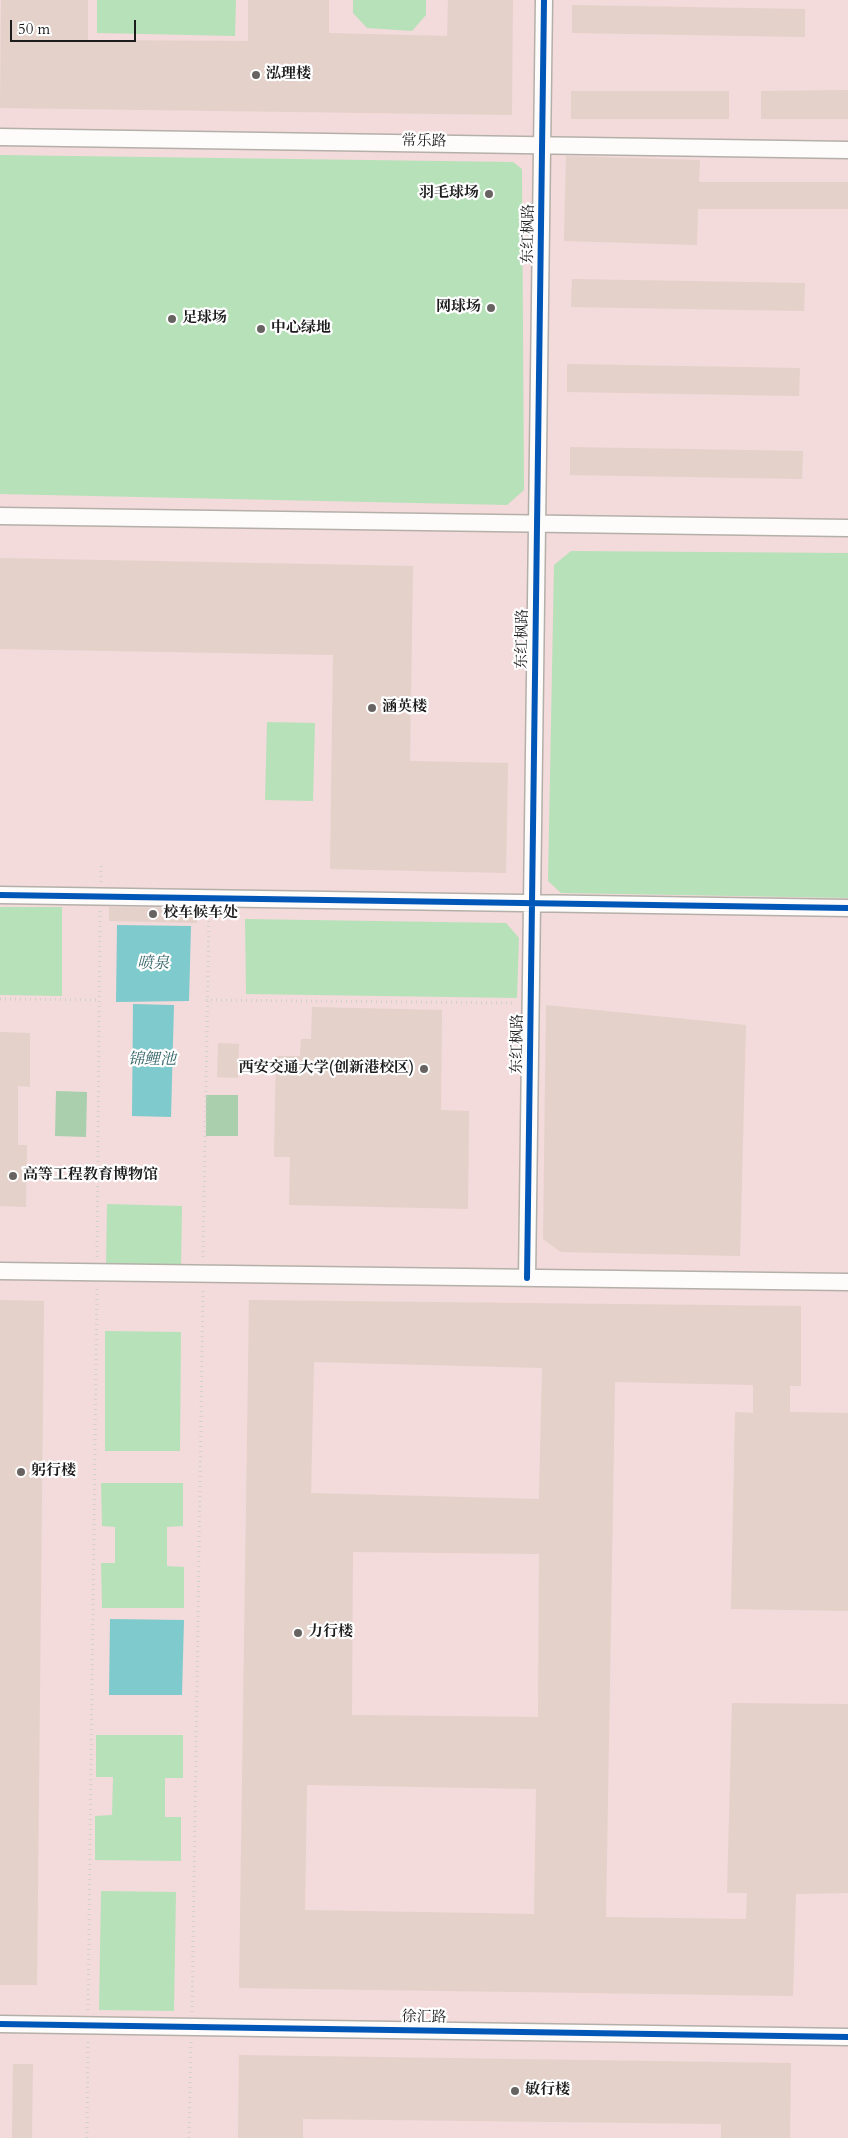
<!DOCTYPE html>
<html>
<head>
<meta charset="utf-8">
<style>
	body { margin:0 }
	#map { position:relative; width:848px; height:2138px; overflow:hidden; background:#efe8dd; font-family:Cardo,serif }
	canvas { display:block }
	.scale { position:absolute; left:10px; top:20px; width:126px; height:22px; box-sizing:border-box; border:2px solid #1c1c1c; border-top:0; padding-left:6px; font-size:15px; line-height:18px; white-space:nowrap; color:#1c1c1c; -webkit-text-stroke:4px #fff; paint-order:stroke }
</style>
</head>
<body>
<div id="map">
<canvas width="848" height="2138"></canvas>
<div class="scale">50 m</div>
</div>
<script>
const context = document.querySelector('canvas').getContext('2d');
context.lineJoin = 'round';
function paint(path, color) {
  context.fillStyle = color;
  context.fill(path, 'evenodd');
}
function toPath(rows) {
  const path = new Path2D();
  for (const r of rows) {
    path.moveTo(r[0], r[1]);
    for (let i = 2; i < r.length; i += 2) path.lineTo(r[i], r[i + 1]);
  }
  return path;
}
function strokePath(path, color, width, dash) {
  context.strokeStyle = color;
  context.lineWidth = width;
  context.lineCap = dash ? 'butt' : 'round';
  context.setLineDash(dash || []);
  context.stroke(path);
}
function label(font, color, halo, rows, align = 'center') {
  context.font = font + ' Cardo,"Noto Serif SC",serif';
  context.lineWidth = 4.5;
  context.setLineDash([]);
  context.textBaseline = 'middle';
  context.strokeStyle = halo;
  context.fillStyle = color;
  for (const [text, x, y, turn = 0] of rows) {
    context.save();
    context.translate(x, y);
    context.rotate((+turn || 0) * Math.PI / 180);
    context.textAlign = isNaN(turn) ? turn : align;
    if (halo) context.strokeText(text, 0, 0);
    context.fillText(text, 0, 0);
    context.restore();
  }
}
paint(toPath([
	[0,0,848,0,848,2138,0,2138]
]), '#f3dadb');
paint(toPath([
	[97,0,236,0,235,36,97,33],
	[353,0,426,0,426,15,412,31,367,28,353,13],
	[0,155,513,162,522,169,524,490,507,505,0,494],
	[571,551,848,553,848,898,561,893,548,881,554,565],
	[267,722,315,723,313,801,265,800],
	[0,907,62,907,62,996,0,995],
	[245,919,506,923,519,938,517,998,246,994],
	[107,1204,182,1206,181,1270,106,1268],
	[105,1331,181,1332,180,1451,105,1451],
	[101,1483,183,1483,183,1526,167,1527,167,1566,184,1567,184,1608,102,1608,101,1563,115,1563,115,1527,102,1526],
	[96,1735,183,1735,183,1778,165,1778,165,1817,181,1817,181,1861,95,1860,95,1816,112,1815,113,1777,96,1777],
	[101,1891,176,1892,174,2011,99,2010]
]), '#b7e1b9');
paint(toPath([
	[56,1091,87,1092,86,1137,55,1136],
	[206,1095,238,1095,238,1136,206,1136]
]), '#a9cfac');
paint(toPath([
	[117,925,191,926,189,1001,116,1002],
	[133,1004,174,1005,171,1117,132,1116],
	[110,1619,184,1620,182,1695,109,1695]
]), '#7fcacd');
paint(toPath([
	[1,0,88,0,88,40,248,41,248,0,329,0,329,33,447,36,448,0,513,0,512,115,0,108],
	[572,5,805,9,805,37,572,33],
	[848,90,848,119,761,119,761,91],
	[571,91,729,91,729,119,571,119],
	[566,156,700,160,699,182,848,182,848,209,698,209,697,245,564,241],
	[572,279,805,283,804,311,571,307],
	[567,364,800,368,799,396,567,392],
	[570,447,803,451,802,479,570,475],
	[0,558,413,566,410,761,508,763,506,873,330,869,333,655,0,649],
	[109,907,197,908,197,923,109,921],
	[546,1005,746,1025,740,1256,561,1252,543,1239],
	[312,1007,442,1010,441,1110,469,1111,468,1209,289,1205,290,1157,274,1157,276,1056,300,1056,301,1039,311,1039],
	[0,1032,30,1033,30,1087,18,1086,18,1145,27,1145,26,1207,0,1206],
	[218,1043,239,1044,238,1078,217,1077],
	[0,1300,44,1301,37,1985,0,1985],
	[249,1300,801,1306,801,1386,790,1386,790,1412,848,1413,848,1611,731,1609,735,1412,753,1413,753,1385,615,1382,606,1917,746,1919,747,1893,727,1893,732,1703,848,1704,848,1893,796,1894,793,1996,239,1988],
	[314,1362,542,1368,539,1499,311,1493],
	[353,1552,539,1554,538,1717,352,1715],
	[307,1785,536,1789,534,1914,305,1910],
	[239,2055,791,2063,790,2138,721,2138,721,2124,303,2119,303,2138,238,2138],
	[13,2064,33,2064,32,2138,12,2138]
]), '#e4d1ca');
const minor = toPath([
	[0,137,848,150],
	[0,516,848,528],
	[0,895,848,908],
	[0,1271,848,1282],
	[527,1278,544,0],
	[0,2024,848,2037]
]);
strokePath(minor, '#b4afa9', 19);
strokePath(toPath([
	[101,882,101,865],
	[0,999,98,1000],
	[206,1000,516,1003],
	[97,1257,100,911],
	[203,1257,209,914],
	[88,2010,97,1286],
	[192,2012,203,1289],
	[87,2138,88,2041],
	[189,2138,191,2041]
]), '#d3d1ce', 3, [1, 4]);
strokePath(minor, '#fdfcfa', 16);
strokePath(toPath([
	[0,895,848,908],
	[527,1278,544,0],
	[0,2024,848,2037]
]), '#0057b8', 6);
for (const [x, y, r, color] of [
	[256,75,5,"#666360"],
	[489,194,5,"#666360"],
	[491,308,5,"#666360"],
	[172,319,5,"#666360"],
	[261,329,5,"#666360"],
	[372,708,5,"#666360"],
	[153,914,5,"#666360"],
	[424,1069,5,"#666360"],
	[13,1176,5,"#666360"],
	[21,1472,5,"#666360"],
	[298,1633,5,"#666360"],
	[515,2091,5,"#666360"]
]) {
  const dot = new Path2D();
  dot.arc(x, y, r, 0, 2 * Math.PI);
  context.fillStyle = color;
  context.fill(dot);
  strokePath(dot, '#fff', 2);
}
label('bold 15px', '#1c1c1c', '#fff', [
	["泓理楼",266,75],
	["羽毛球场",479,194,"right"],
	["网球场",481,308,"right"],
	["足球场",182,319],
	["中心绿地",271,329],
	["涵英楼",382,708],
	["校车候车处",163,914],
	["西安交通大学(创新港校区)",414,1069,"right"],
	["高等工程教育博物馆",23,1176],
	["躬行楼",31,1472],
	["力行楼",308,1633],
	["敏行楼",525,2091]
], 'left');
label('15px', '#1c1c1c', '#fff', [
	["常乐路",424,142,1],
	["东红枫路",529,234,-89],
	["东红枫路",523,639,-89],
	["东红枫路",518,1044,-89],
	["徐汇路",424,2018,1]
]);
label('italic 16px', '#336468', '#fff', [
	["喷泉",153,964],
	["锦鲤池",152,1060]
]);
</script>
</body>
</html>
